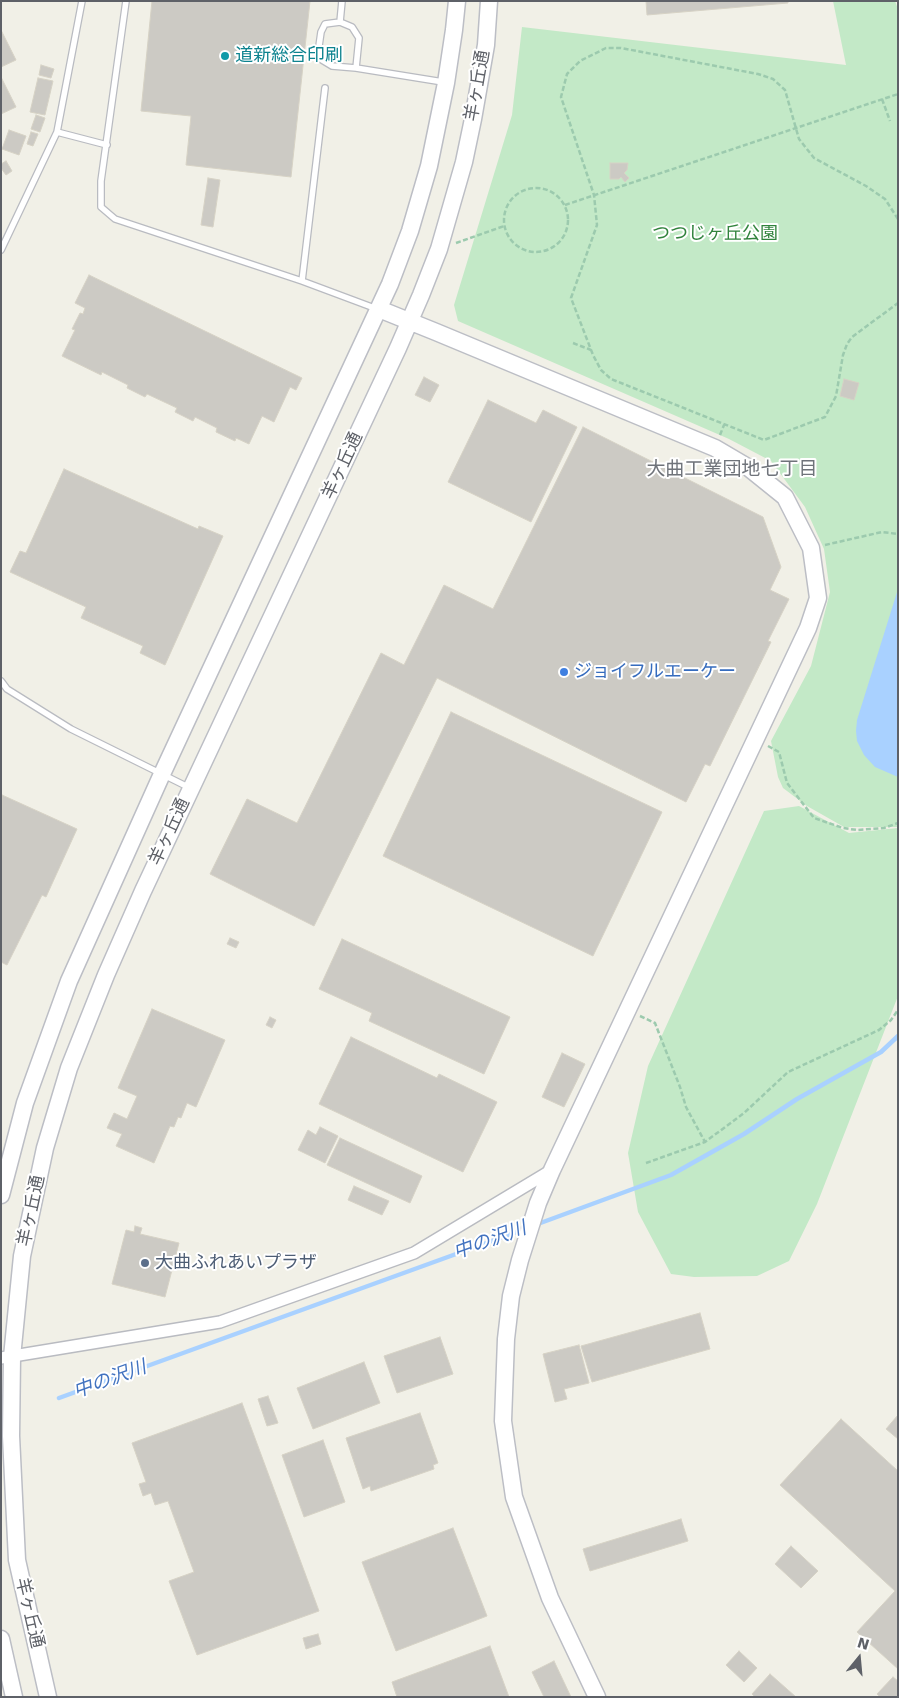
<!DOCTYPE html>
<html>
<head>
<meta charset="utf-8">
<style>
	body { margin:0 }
	#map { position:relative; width:899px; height:1698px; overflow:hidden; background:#f1f0e7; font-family:"DejaVu Sans",sans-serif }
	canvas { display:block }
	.frame { position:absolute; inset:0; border:2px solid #5e6168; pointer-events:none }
	.north { position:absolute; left:834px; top:1633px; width:50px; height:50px; -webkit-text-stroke:4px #fff; paint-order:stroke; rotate:17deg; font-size:14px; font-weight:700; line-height:20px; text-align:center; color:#5e6168 }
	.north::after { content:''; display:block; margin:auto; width:18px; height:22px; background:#5e6168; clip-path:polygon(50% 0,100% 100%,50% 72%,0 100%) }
</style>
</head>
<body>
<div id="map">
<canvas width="899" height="1698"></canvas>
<div class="frame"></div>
<div class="north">N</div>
</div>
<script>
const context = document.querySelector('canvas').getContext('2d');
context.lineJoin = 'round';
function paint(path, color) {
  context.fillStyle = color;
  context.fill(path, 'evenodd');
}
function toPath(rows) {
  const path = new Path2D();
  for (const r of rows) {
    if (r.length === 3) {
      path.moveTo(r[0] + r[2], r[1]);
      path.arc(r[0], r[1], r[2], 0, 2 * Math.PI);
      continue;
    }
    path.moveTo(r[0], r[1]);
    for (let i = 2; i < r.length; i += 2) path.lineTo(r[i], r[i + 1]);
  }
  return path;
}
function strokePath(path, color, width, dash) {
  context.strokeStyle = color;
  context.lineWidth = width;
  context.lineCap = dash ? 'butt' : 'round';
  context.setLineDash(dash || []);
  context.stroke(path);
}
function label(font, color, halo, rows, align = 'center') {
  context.font = font + ' "DejaVu Sans","Noto Sans JP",sans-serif';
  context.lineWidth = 4;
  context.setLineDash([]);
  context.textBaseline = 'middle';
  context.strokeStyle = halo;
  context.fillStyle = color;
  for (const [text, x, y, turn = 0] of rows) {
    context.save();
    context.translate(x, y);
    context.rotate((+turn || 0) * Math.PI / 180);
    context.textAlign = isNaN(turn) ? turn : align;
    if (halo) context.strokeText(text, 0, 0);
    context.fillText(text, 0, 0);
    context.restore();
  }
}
paint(toPath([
	[833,1,895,1,898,9,898,827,844,827,807,806,783,788,778,777,771,741,811,666,830,592,824,549,805,507,771,461,729,439,458,321,454,305,512,115,522,27,846,65],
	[799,806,849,833,898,828,898,996,817,1204,789,1261,757,1276,694,1277,671,1274,638,1212,628,1153,648,1066,764,811]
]), '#c3e9c7');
paint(toPath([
	[898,589,898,777,875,767,864,755,857,741,856,731,857,720]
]), '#a9d1ff');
strokePath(toPath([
	[535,1225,671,1175,744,1134,797,1099,881,1052,898,1036],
	[59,1398,525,1229]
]), '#a9d1ff', 4.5);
const building = toPath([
	[152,1,310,1,291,177,186,165,191,116,141,111,152,1],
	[646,1,788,1,788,3,647,15,646,1],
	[1,30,16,60,1,67,1,30],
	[41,65,54,69,51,78,39,75,41,65],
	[1,77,16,107,1,114,1,77],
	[38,78,53,81,45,115,30,112,38,78],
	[36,115,45,118,40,132,31,129,36,115],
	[9,130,26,136,19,155,2,149,9,130],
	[31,132,38,134,33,146,27,144,31,132],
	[6,161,12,171,6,175,1,168,1,164,6,161],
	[610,163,628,163,627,170,624,173,629,178,625,182,621,177,619,179,610,179,610,163],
	[208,178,220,180,213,227,201,225,208,178],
	[89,275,302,378,296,390,290,387,274,422,262,416,249,444,236,438,235,441,216,432,217,428,195,417,193,421,175,412,177,408,147,394,145,397,127,388,128,385,102,372,101,375,62,356,75,330,72,329,80,313,83,314,85,308,75,303,89,275],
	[424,377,439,385,430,402,415,395,424,377],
	[844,379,859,383,854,400,840,396,844,379],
	[488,400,536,423,543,410,577,427,531,522,448,482,488,400],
	[583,427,763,517,781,567,770,590,789,599,768,641,771,642,710,766,705,764,686,802,437,678,314,926,210,874,247,799,297,823,381,653,404,665,444,585,493,609,583,427],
	[64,469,198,529,199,526,223,536,165,665,140,653,143,646,81,618,86,607,10,572,20,551,26,553,64,469],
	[451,712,662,812,593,956,383,856,451,712],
	[2,795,77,829,46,897,42,895,7,965,1,962,2,795],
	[230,938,239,942,236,948,227,944,230,938],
	[342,939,510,1017,484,1074,369,1021,372,1013,319,989,342,939],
	[152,1009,225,1040,196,1107,187,1103,181,1118,178,1117,174,1127,170,1126,154,1163,116,1146,122,1134,107,1128,114,1113,127,1119,137,1096,118,1088,152,1009],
	[270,1017,276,1020,272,1028,266,1025,270,1017],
	[351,1037,437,1078,439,1074,497,1102,463,1172,319,1104,351,1037],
	[562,1053,585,1064,564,1107,542,1097,562,1053],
	[320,1127,338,1136,325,1163,298,1150,308,1130,316,1135,320,1127],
	[340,1138,422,1176,410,1203,327,1165,340,1138],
	[354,1186,389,1201,382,1215,348,1200,354,1186],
	[135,1226,142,1228,140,1234,179,1243,165,1297,112,1284,126,1230,134,1232,135,1226],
	[700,1313,710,1349,592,1382,581,1346,700,1313],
	[440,1337,453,1374,397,1393,384,1356,440,1337],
	[579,1345,589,1383,564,1389,567,1399,555,1402,543,1354,579,1345],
	[364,1362,380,1403,313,1429,297,1388,364,1362],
	[268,1396,278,1423,267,1426,258,1399,268,1396],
	[242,1403,319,1611,197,1655,169,1581,194,1572,168,1501,155,1505,151,1493,143,1496,139,1484,146,1482,132,1443,242,1403],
	[420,1413,438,1463,433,1465,434,1469,371,1491,370,1486,363,1489,346,1438,420,1413],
	[898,1415,898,1439,886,1429,898,1415],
	[841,1419,898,1471,898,1669,857,1632,895,1591,780,1485,841,1419],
	[323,1440,345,1502,304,1517,282,1455,323,1440],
	[681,1519,688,1541,590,1571,583,1549,681,1519],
	[453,1528,487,1616,396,1651,362,1562,453,1528],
	[791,1546,818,1571,801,1588,775,1564,791,1546],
	[318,1634,321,1644,306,1649,303,1638,318,1634],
	[490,1646,509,1697,397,1697,392,1682,490,1646],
	[739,1651,757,1668,744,1682,726,1665,739,1651],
	[554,1661,571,1697,544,1697,532,1672,554,1661],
	[770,1674,796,1697,755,1697,752,1694,770,1674],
	[893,1677,898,1681,898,1697,880,1697,877,1694,893,1677]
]);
paint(building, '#cccac4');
strokePath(building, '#d6d2c5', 1);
const lane = toPath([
	[126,1,101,181,101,207,115,219,302,281,377,309],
	[340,22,342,1],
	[356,68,359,38,352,27,340,22,325,24,321,32,318,53,322,60,332,66,356,68,443,82],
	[57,132,107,145],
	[1,250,57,132,82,1],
	[302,281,325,88],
	[1,681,7,689,71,729,190,788]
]);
const street = toPath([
	[1,1358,220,1322,414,1253,552,1170]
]);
const secondary = toPath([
	[379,309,436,332,715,448,749,468,785,497,811,548,818,598,808,628,552,1170,538,1203,520,1260,511,1296,506,1339,503,1421,514,1497,550,1598,597,1697],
	[1,1195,25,1103,69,981,162,774,390,284,410,231,429,166,446,83,454,30,457,1],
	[1,1639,14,1697],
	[48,1697,17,1560,11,1436,12,1357,22,1256,45,1148,69,1068,106,975,143,891,398,348,421,295,439,249,464,162,473,119,486,45,489,1]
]);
strokePath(lane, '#b9bbc1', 8);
strokePath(street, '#b9bbc1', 14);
strokePath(secondary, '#bcbec5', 19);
strokePath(toPath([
	[882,99,890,121],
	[536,220,32],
	[565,205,898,94],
	[898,219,885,199,866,186,814,158,799,139,785,90,773,79,758,74,621,48,606,48,580,61,567,74,561,97,594,195,597,225,571,298,593,355,601,370,611,379,764,440,825,417,836,396,843,355,847,344,852,337,898,303],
	[456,243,504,226],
	[573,343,591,350],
	[720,435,724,425],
	[825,545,882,532,898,534],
	[768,746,779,752,787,783,814,818,843,828,857,830,884,828,898,823],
	[640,1016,655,1023,680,1087,686,1107,705,1142],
	[646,1163,705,1142,744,1113,788,1072,879,1030,891,1020,898,1010]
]), '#9ccaae', 2.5, [5, 2.5]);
strokePath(lane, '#fff', 5.5);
strokePath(street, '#fff', 11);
strokePath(secondary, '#fff', 16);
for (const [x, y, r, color] of [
	[225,56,5,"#0f9aa8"],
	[564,672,5,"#3f7fe0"],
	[145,1263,5,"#5c6f8a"]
]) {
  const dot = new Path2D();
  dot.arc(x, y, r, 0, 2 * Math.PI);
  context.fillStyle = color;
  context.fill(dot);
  strokePath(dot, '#fff', 2);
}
label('18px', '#0d838f', '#fff', [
	["道新総合印刷",235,56]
], 'left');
label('18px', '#5e6168', '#fff', [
	["羊ヶ丘通",478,86,-80],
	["羊ヶ丘通",343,466,-65],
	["羊ヶ丘通",170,832,-65],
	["羊ヶ丘通",32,1211,-78],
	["羊ヶ丘通",29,1613,77]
]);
label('18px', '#31833d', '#fff', [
	["つつじヶ丘公園",715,234]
]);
label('18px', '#366cbe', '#fff', [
	["ジョイフルエーケー",574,672]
], 'left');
label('18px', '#4e5e75', '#fff', [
	["大曲ふれあいプラザ",155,1263]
], 'left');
label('19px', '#6f737a', '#fff', [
	["大曲工業団地七丁目",732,470]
]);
label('italic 19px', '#4273c0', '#fff', [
	["中の沢川",490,1241,-20],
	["中の沢川",110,1380,-20]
]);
</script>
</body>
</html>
